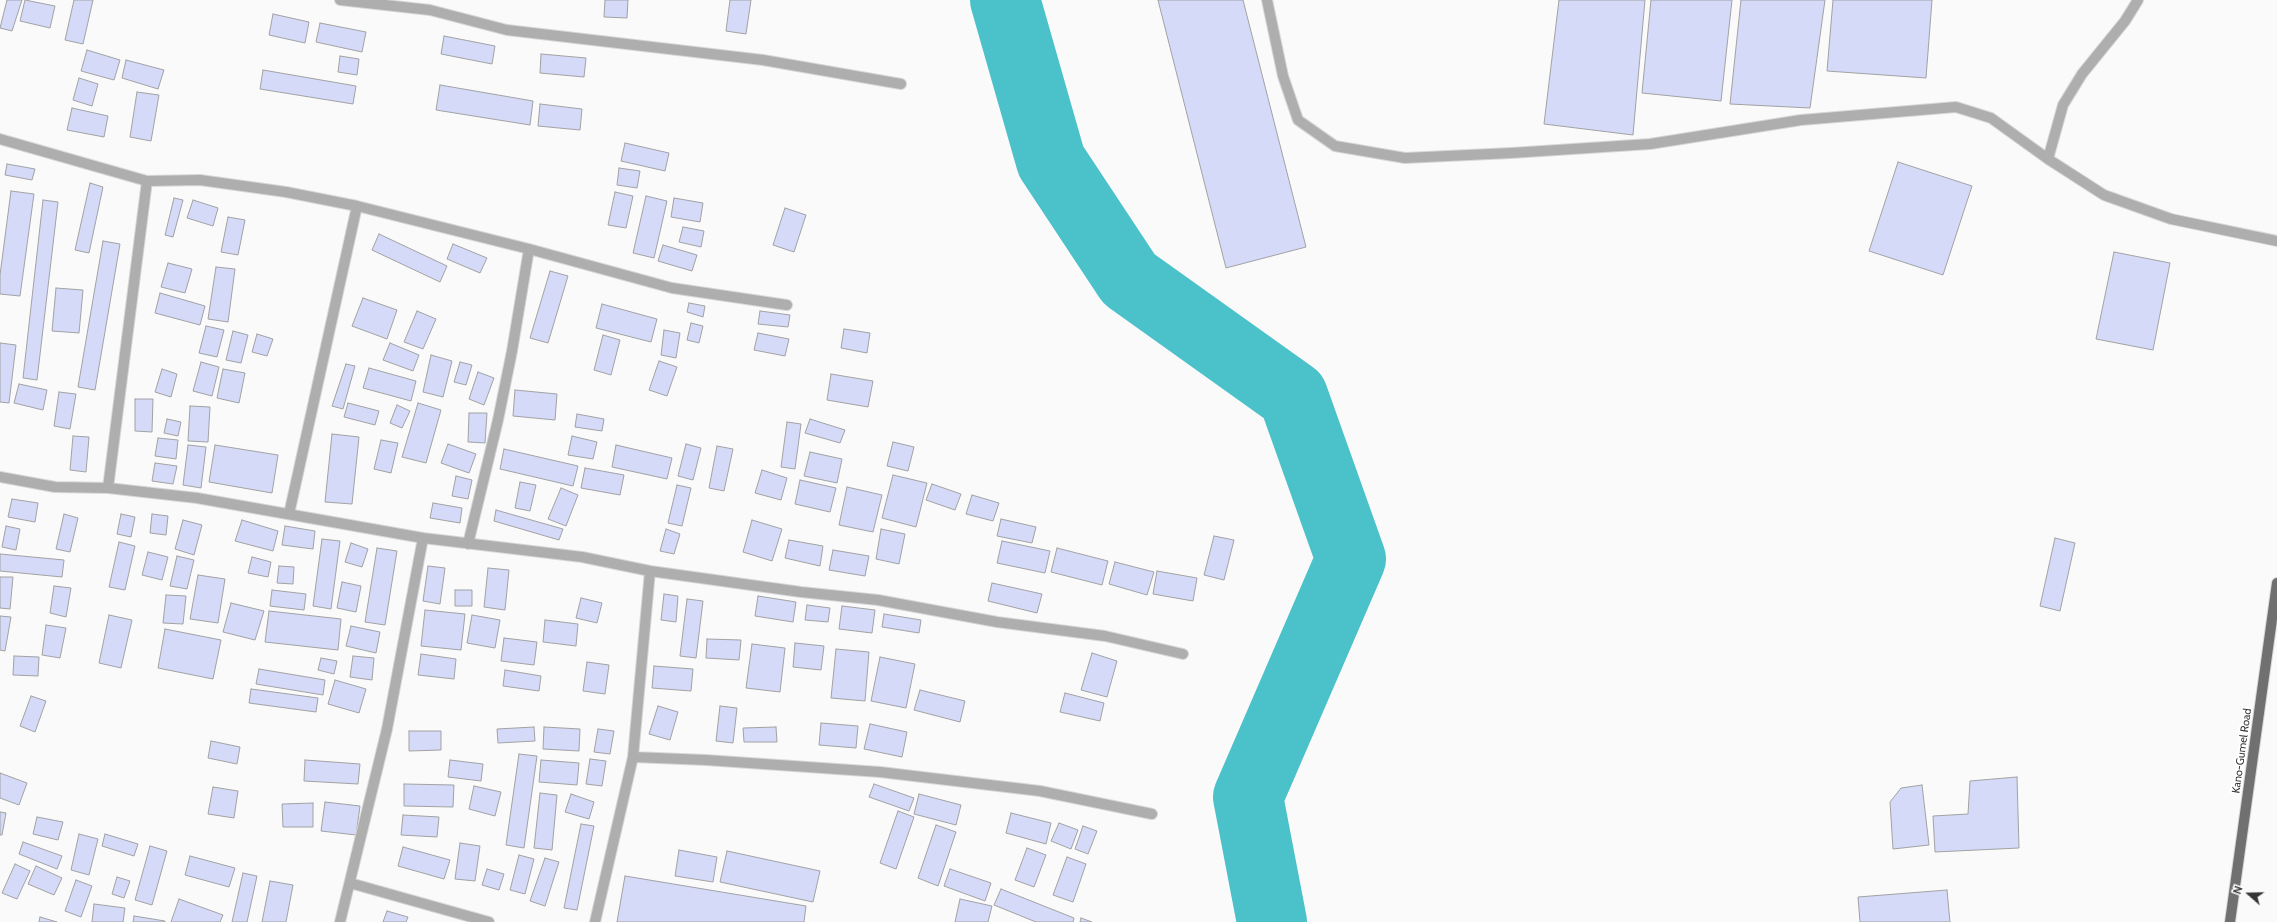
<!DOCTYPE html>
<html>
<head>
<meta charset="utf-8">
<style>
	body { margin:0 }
	#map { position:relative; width:2277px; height:922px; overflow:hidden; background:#fafafb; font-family:Cabin,sans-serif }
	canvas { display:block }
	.north { position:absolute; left:2229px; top:874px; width:40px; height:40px; -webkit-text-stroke:3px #fff; paint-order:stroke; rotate:290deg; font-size:11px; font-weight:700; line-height:16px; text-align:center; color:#353536 }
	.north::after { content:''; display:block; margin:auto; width:14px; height:18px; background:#353536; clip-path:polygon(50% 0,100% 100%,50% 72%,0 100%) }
</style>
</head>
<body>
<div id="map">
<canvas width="2277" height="922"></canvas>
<div class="north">N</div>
</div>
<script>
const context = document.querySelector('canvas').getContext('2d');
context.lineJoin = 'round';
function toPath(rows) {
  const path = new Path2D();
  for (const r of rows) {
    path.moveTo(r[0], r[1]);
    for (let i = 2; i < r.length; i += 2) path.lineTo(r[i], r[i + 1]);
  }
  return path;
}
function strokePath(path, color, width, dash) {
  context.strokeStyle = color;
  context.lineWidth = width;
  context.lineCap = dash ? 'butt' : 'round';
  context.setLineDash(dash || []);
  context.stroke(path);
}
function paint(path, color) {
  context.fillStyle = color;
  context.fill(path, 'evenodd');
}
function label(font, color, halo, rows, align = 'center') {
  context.font = font + ' Cabin,sans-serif';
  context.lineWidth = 4;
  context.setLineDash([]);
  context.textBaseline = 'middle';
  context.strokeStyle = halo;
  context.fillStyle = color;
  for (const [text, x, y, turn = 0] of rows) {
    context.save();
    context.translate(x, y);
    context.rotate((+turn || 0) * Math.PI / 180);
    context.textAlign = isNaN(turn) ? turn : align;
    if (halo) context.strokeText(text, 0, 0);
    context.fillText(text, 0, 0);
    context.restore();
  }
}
strokePath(toPath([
	[1005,0,1051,161,1129,279,1293,396,1351,559,1248,797,1272,922]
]), '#4bc1ca', 70);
const building = toPath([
	[7,0,22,0,12,31,0,28,7,0],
	[25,0,55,6,50,28,20,21,25,0],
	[74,0,93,0,83,44,65,40,74,0],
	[605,0,628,0,627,18,604,17,605,0],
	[730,0,751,0,746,34,726,31,730,0],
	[1158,0,1243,0,1306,247,1226,268,1158,0],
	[1559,0,1645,0,1633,135,1544,124,1559,0],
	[1651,0,1732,0,1721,101,1642,93,1651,0],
	[1741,0,1825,0,1810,108,1730,104,1741,0],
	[1833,0,1932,0,1926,78,1827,71,1833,0],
	[273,14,309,22,305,43,269,35,273,14],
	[320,23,366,32,362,52,316,42,320,23],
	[444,36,495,46,492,64,441,54,444,36],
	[87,50,120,60,114,80,81,71,87,50],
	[541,54,586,58,584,77,540,73,541,54],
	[340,56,359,59,357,75,338,72,340,56],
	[126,60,164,70,158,89,122,78,126,60],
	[263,70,356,86,353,104,260,89,263,70],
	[79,78,98,84,92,106,73,100,79,78],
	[440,85,533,101,530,125,436,110,440,85],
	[137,92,159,95,151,141,130,137,137,92],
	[540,104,582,109,580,130,538,126,540,104],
	[72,108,108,116,104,137,67,130,72,108],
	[625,143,669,153,665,171,621,161,625,143],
	[1898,162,1972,186,1943,275,1869,251,1898,162],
	[7,164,35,169,32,180,5,175,7,164],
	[619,168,640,171,637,188,617,185,619,168],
	[90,183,103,187,89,253,75,250,90,183],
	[11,191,34,194,20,296,0,294,0,275,11,191],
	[615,192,633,196,626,228,608,225,615,192],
	[646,196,667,201,654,258,633,253,646,196],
	[174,198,183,200,173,237,165,235,174,198],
	[674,198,703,203,700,222,671,217,674,198],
	[43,200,58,202,37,380,23,378,43,200],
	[193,200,218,208,213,226,187,218,193,200],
	[785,208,806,215,794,252,773,245,785,208],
	[228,217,245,220,238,255,221,252,228,217],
	[683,227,704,231,701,247,679,242,683,227],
	[379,234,447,266,440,282,372,250,379,234],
	[103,241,120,244,95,390,78,387,103,241],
	[453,244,487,258,480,273,447,259,453,244],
	[663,245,697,255,692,271,658,261,663,245],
	[2114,252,2170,263,2153,350,2096,339,2114,252],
	[168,263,192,269,185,293,161,287,168,263],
	[216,267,235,269,228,322,208,319,216,267],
	[550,271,568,276,548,343,530,338,550,271],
	[56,288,83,290,79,333,52,331,56,288],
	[160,293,205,306,200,325,155,313,160,293],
	[363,298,397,310,387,339,352,326,363,298],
	[689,303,705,306,703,317,687,312,689,303],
	[602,304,657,319,651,342,596,328,602,304],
	[417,311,436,319,423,349,404,342,417,311],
	[760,311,790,315,788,327,758,324,760,311],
	[691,323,703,326,699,343,687,340,691,323],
	[206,326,224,330,217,357,199,353,206,326],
	[844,329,870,333,867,353,841,348,844,329],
	[664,330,680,333,676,358,661,355,664,330],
	[233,331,248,335,241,363,226,360,233,331],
	[758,333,789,339,785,356,754,350,758,333],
	[257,334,273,339,267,356,252,352,257,334],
	[603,335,620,340,611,375,594,370,603,335],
	[0,343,16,345,9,403,0,402,0,343],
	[390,343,419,355,413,371,383,360,390,343],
	[431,355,452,361,443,397,423,392,431,355],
	[659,361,677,367,667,396,649,390,659,361],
	[201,362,219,367,212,396,193,391,201,362],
	[460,362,472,365,466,385,454,382,460,362],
	[346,364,355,366,343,409,332,406,346,364],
	[369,368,416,381,411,401,363,388,369,368],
	[162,369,177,374,171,397,155,392,162,369],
	[223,369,245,373,239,403,217,398,223,369],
	[478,372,494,378,484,405,469,399,478,372],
	[831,374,873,381,868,407,827,400,831,374],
	[19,384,47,390,43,410,14,403,19,384],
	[515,390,557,394,555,420,513,416,515,390],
	[59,392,76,394,70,429,54,426,59,392],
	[135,399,153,399,152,432,135,431,135,399],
	[348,403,379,411,375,425,344,417,348,403],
	[418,403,441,410,426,463,402,457,418,403],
	[397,405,410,411,402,428,390,423,397,405],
	[190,406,210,407,208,442,188,441,190,406],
	[469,413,487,413,485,443,468,442,469,413],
	[577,414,604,419,602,431,575,427,577,414],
	[167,419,181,422,178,436,164,433,167,419],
	[810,419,845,430,840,443,805,433,810,419],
	[787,422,801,424,795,469,781,467,787,422],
	[332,434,359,437,352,504,325,502,332,434],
	[73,436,89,437,86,472,70,470,73,436],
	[572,436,597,442,593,459,568,455,572,436],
	[158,438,178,440,176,459,155,456,158,438],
	[381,440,398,443,391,473,374,469,381,440],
	[893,442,914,447,908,471,887,466,893,442],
	[448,444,476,454,469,473,441,463,448,444],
	[686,444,701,448,693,480,678,476,686,444],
	[188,445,206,447,201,488,183,485,188,445],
	[215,445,278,455,272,493,209,482,215,445],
	[616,445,672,458,667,479,612,467,616,445],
	[717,446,733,449,724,491,709,488,717,446],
	[504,449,578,466,573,486,500,469,504,449],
	[810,452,842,459,837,483,804,476,810,452],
	[155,463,177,466,173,484,152,481,155,463],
	[585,468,624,475,620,495,581,488,585,468],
	[762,470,787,478,781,500,755,493,762,470],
	[893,475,927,483,916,527,882,518,893,475],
	[456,476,472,480,468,499,452,496,456,476],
	[800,480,836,488,830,512,795,504,800,480],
	[520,482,536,485,530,511,515,508,520,482],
	[932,484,961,494,955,510,926,500,932,484],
	[677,485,691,488,682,526,668,523,677,485],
	[847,487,882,495,873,532,839,525,847,487],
	[561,488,578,495,566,526,548,519,561,488],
	[972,495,999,503,993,521,966,514,972,495],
	[12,499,38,503,35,522,8,517,12,499],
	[433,503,462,508,460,523,430,518,433,503],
	[496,510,563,529,559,540,494,521,496,510],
	[64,514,78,518,70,552,56,549,64,514],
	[121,514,135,517,131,537,117,534,121,514],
	[152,514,168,516,166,535,150,533,152,514],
	[1001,519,1036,527,1032,543,997,536,1001,519],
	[183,520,202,525,194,555,175,549,183,520],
	[242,520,278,531,273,551,235,541,242,520],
	[752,520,782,529,772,561,743,552,752,520],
	[6,526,20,529,16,550,2,547,6,526],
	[285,526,315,531,313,549,282,545,285,526],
	[666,529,680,534,674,554,660,551,666,529],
	[881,529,905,534,899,564,876,559,881,529],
	[1214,536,1234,540,1224,580,1204,575,1214,536],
	[2055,538,2075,543,2060,611,2040,606,2055,538],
	[322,539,340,541,331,609,313,606,322,539],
	[789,540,823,546,820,566,785,558,789,540],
	[1002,541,1050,551,1045,573,997,563,1002,541],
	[119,542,135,546,125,590,109,587,119,542],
	[351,543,368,549,362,567,345,562,351,543],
	[377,548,397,551,385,625,365,622,377,548],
	[1057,548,1108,561,1102,585,1051,572,1057,548],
	[833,550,869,556,865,576,829,570,833,550],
	[148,552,168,557,162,580,142,575,148,552],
	[0,554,64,560,62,577,0,571,0,554],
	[177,556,194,560,187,589,170,586,177,556],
	[252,557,271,562,268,577,248,573,252,557],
	[1115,562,1154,572,1147,595,1109,584,1115,562],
	[279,566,294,567,293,584,277,583,279,566],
	[428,566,445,568,440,604,423,601,428,566],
	[488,568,509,570,505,610,484,607,488,568],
	[1157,571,1197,578,1193,601,1153,594,1157,571],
	[198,575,225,579,218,623,190,619,198,575],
	[0,577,13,577,10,609,0,608,0,577],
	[342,582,361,586,356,612,337,608,342,582],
	[992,583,1042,594,1037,613,988,601,992,583],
	[54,586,71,588,66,617,50,613,54,586],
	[272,590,306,594,304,610,270,606,272,590],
	[455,590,472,590,472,606,455,606,455,590],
	[664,594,678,596,676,622,661,620,664,594],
	[166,595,186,596,183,624,163,623,166,595],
	[758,596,796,602,793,622,755,616,758,596],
	[581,598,602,603,597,623,576,618,581,598],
	[687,599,703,601,696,658,680,656,687,599],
	[231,603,264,611,255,640,223,632,231,603],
	[807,605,830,608,828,622,805,620,807,605],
	[842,606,875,610,872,633,839,629,842,606],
	[425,610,465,614,461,650,421,646,425,610],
	[269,611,341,619,338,650,265,642,269,611],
	[884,614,921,620,919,633,882,627,884,614],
	[109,615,132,620,121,668,99,663,109,615],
	[472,615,500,620,495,648,467,643,472,615],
	[0,616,11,617,5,651,0,650,0,616],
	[545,620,578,624,576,646,543,642,545,620],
	[46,625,66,628,60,658,42,655,46,625],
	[351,626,380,632,376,653,346,646,351,626],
	[165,629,221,640,213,679,158,668,165,629],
	[504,638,537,642,534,665,501,661,504,638],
	[707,639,741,640,739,660,706,658,707,639],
	[795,643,824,646,821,670,793,667,795,643],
	[752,644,785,648,780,692,746,688,752,644],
	[836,649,869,652,865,701,831,698,836,649],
	[1092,653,1117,661,1107,697,1081,690,1092,653],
	[421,654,456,659,454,679,418,675,421,654],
	[14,656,39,657,38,676,13,675,14,656],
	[353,656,374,658,372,680,350,677,353,656],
	[880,657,915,664,906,708,871,701,880,657],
	[321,658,337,661,334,674,318,670,321,658],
	[587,662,609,665,605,694,583,691,587,662],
	[654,666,693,669,691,691,652,688,654,666],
	[259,669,325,680,323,695,256,684,259,669],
	[505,670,541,676,539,691,503,686,505,670],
	[335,680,366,689,359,713,328,704,335,680],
	[251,689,318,698,316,712,249,703,251,689],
	[920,690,965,701,960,722,914,710,920,690],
	[1065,693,1104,703,1100,721,1060,712,1065,693],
	[31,696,46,701,35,732,20,726,31,696],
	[658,706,678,712,670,740,649,734,658,706],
	[720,706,737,708,733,743,716,741,720,706],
	[821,723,858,726,856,748,819,745,821,723],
	[870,724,907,732,902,757,864,749,870,724],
	[534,727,535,741,498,743,497,729,534,727],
	[544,727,580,729,579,751,543,749,544,727],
	[776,727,777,742,744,742,743,728,776,727],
	[598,729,614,731,610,754,594,752,598,729],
	[409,731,441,731,441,750,409,751,409,731],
	[211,741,240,747,237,764,208,758,211,741],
	[519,754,537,756,524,848,506,845,519,754],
	[590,759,606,761,602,786,586,784,590,759],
	[305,760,360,764,358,784,304,781,305,760],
	[450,760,483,764,481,781,448,777,450,760],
	[541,760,579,763,577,785,539,782,541,760],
	[0,773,27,783,19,805,0,798,0,773],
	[2017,777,2019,848,1935,852,1933,816,1968,814,1970,781,2017,777],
	[404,784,454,785,453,807,404,806,404,784],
	[874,784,914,798,909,811,869,797,874,784],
	[1922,785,1929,845,1893,849,1890,802,1901,788,1922,785],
	[474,786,501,792,495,816,469,809,474,786],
	[213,787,238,791,234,818,208,814,213,787],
	[540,793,557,795,552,850,534,848,540,793],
	[571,794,594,802,589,819,565,812,571,794],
	[919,794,961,805,956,825,914,814,919,794],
	[325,802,360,806,356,835,321,831,325,802],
	[313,803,313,827,283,827,282,804,313,803],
	[898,811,914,817,896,869,880,863,898,811],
	[0,812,6,813,2,835,0,835,0,812],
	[1011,813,1051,823,1046,844,1006,833,1011,813],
	[403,815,439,817,437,837,401,835,403,815],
	[37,817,63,822,58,840,33,834,37,817],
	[1059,823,1078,830,1071,849,1051,841,1059,823],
	[581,824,594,826,577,910,564,908,581,824],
	[936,825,956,832,938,886,918,878,936,825],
	[1083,826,1097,831,1088,854,1075,849,1083,826],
	[79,834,98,839,89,875,71,870,79,834],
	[105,834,138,844,134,856,102,846,105,834],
	[23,842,62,856,57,869,19,854,23,842],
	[460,843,480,846,475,881,455,879,460,843],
	[150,846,167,851,152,905,135,900,150,846],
	[403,847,450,860,444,879,398,866,403,847],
	[1027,848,1046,855,1034,887,1015,880,1027,848],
	[679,850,717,857,713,882,675,876,679,850],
	[727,851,820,871,813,902,720,882,727,851],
	[519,855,534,859,525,894,510,890,519,855],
	[190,856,235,868,229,887,185,875,190,856],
	[1067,857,1086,864,1073,902,1053,895,1067,857],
	[545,858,559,862,545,906,530,901,545,858],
	[15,864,30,871,17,899,2,893,15,864],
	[36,866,62,878,54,895,28,884,36,866],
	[487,869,504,874,499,890,482,885,487,869],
	[950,869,991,883,985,901,944,886,950,869],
	[243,873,257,876,247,922,232,922,243,873],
	[625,876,806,906,804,922,617,922,625,876],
	[117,877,130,881,124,898,112,894,117,877],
	[76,880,92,886,81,917,65,911,76,880],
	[270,881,293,885,286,922,262,922,270,881],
	[1001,889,1074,918,1073,922,1036,922,994,905,1001,889],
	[1947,890,1950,922,1860,922,1858,897,1947,890],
	[179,899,223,915,220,922,171,922,179,899],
	[960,899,992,906,988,922,955,922,960,899],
	[94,904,125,908,123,922,92,922,94,904],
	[387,911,408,917,406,922,383,922,387,911],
	[134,916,165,921,165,922,133,922,134,916],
	[40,917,57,922,39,922,40,917],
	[1081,918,1092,922,1080,922,1081,918]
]);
paint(building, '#d4daf8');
strokePath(building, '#a2a2a3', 1);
const minor = toPath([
	[340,0,430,10,507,30,763,60,901,84],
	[1267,0,1283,76,1298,120,1335,146,1405,158,1511,153,1650,144,1801,120,1956,107,1991,118,2048,159,2104,195,2171,219,2277,241],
	[0,139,147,181,200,180,286,192,357,206,529,249,672,288,787,305],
	[2048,159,2063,105,2082,74,2125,21,2138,0],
	[0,477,55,487,108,488,197,498,423,538,582,557,650,571,801,592,878,600,997,622,1105,636,1183,654],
	[108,488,147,181],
	[289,514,357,206],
	[468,544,498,420,512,351,529,249],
	[633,757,706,760,880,772,1040,791,1152,814],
	[350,883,489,922],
	[340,922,387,729,423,538],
	[595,922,633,757,650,571]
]);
const major = toPath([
	[2230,922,2277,583]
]);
strokePath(minor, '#d7d7d8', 12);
strokePath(major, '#d7d7d8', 12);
strokePath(minor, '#aeaeae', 10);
strokePath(major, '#6f706f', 10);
label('11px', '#353536', '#fff', [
	["Kano-Gumel Road",2242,751,-82]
]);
</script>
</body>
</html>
